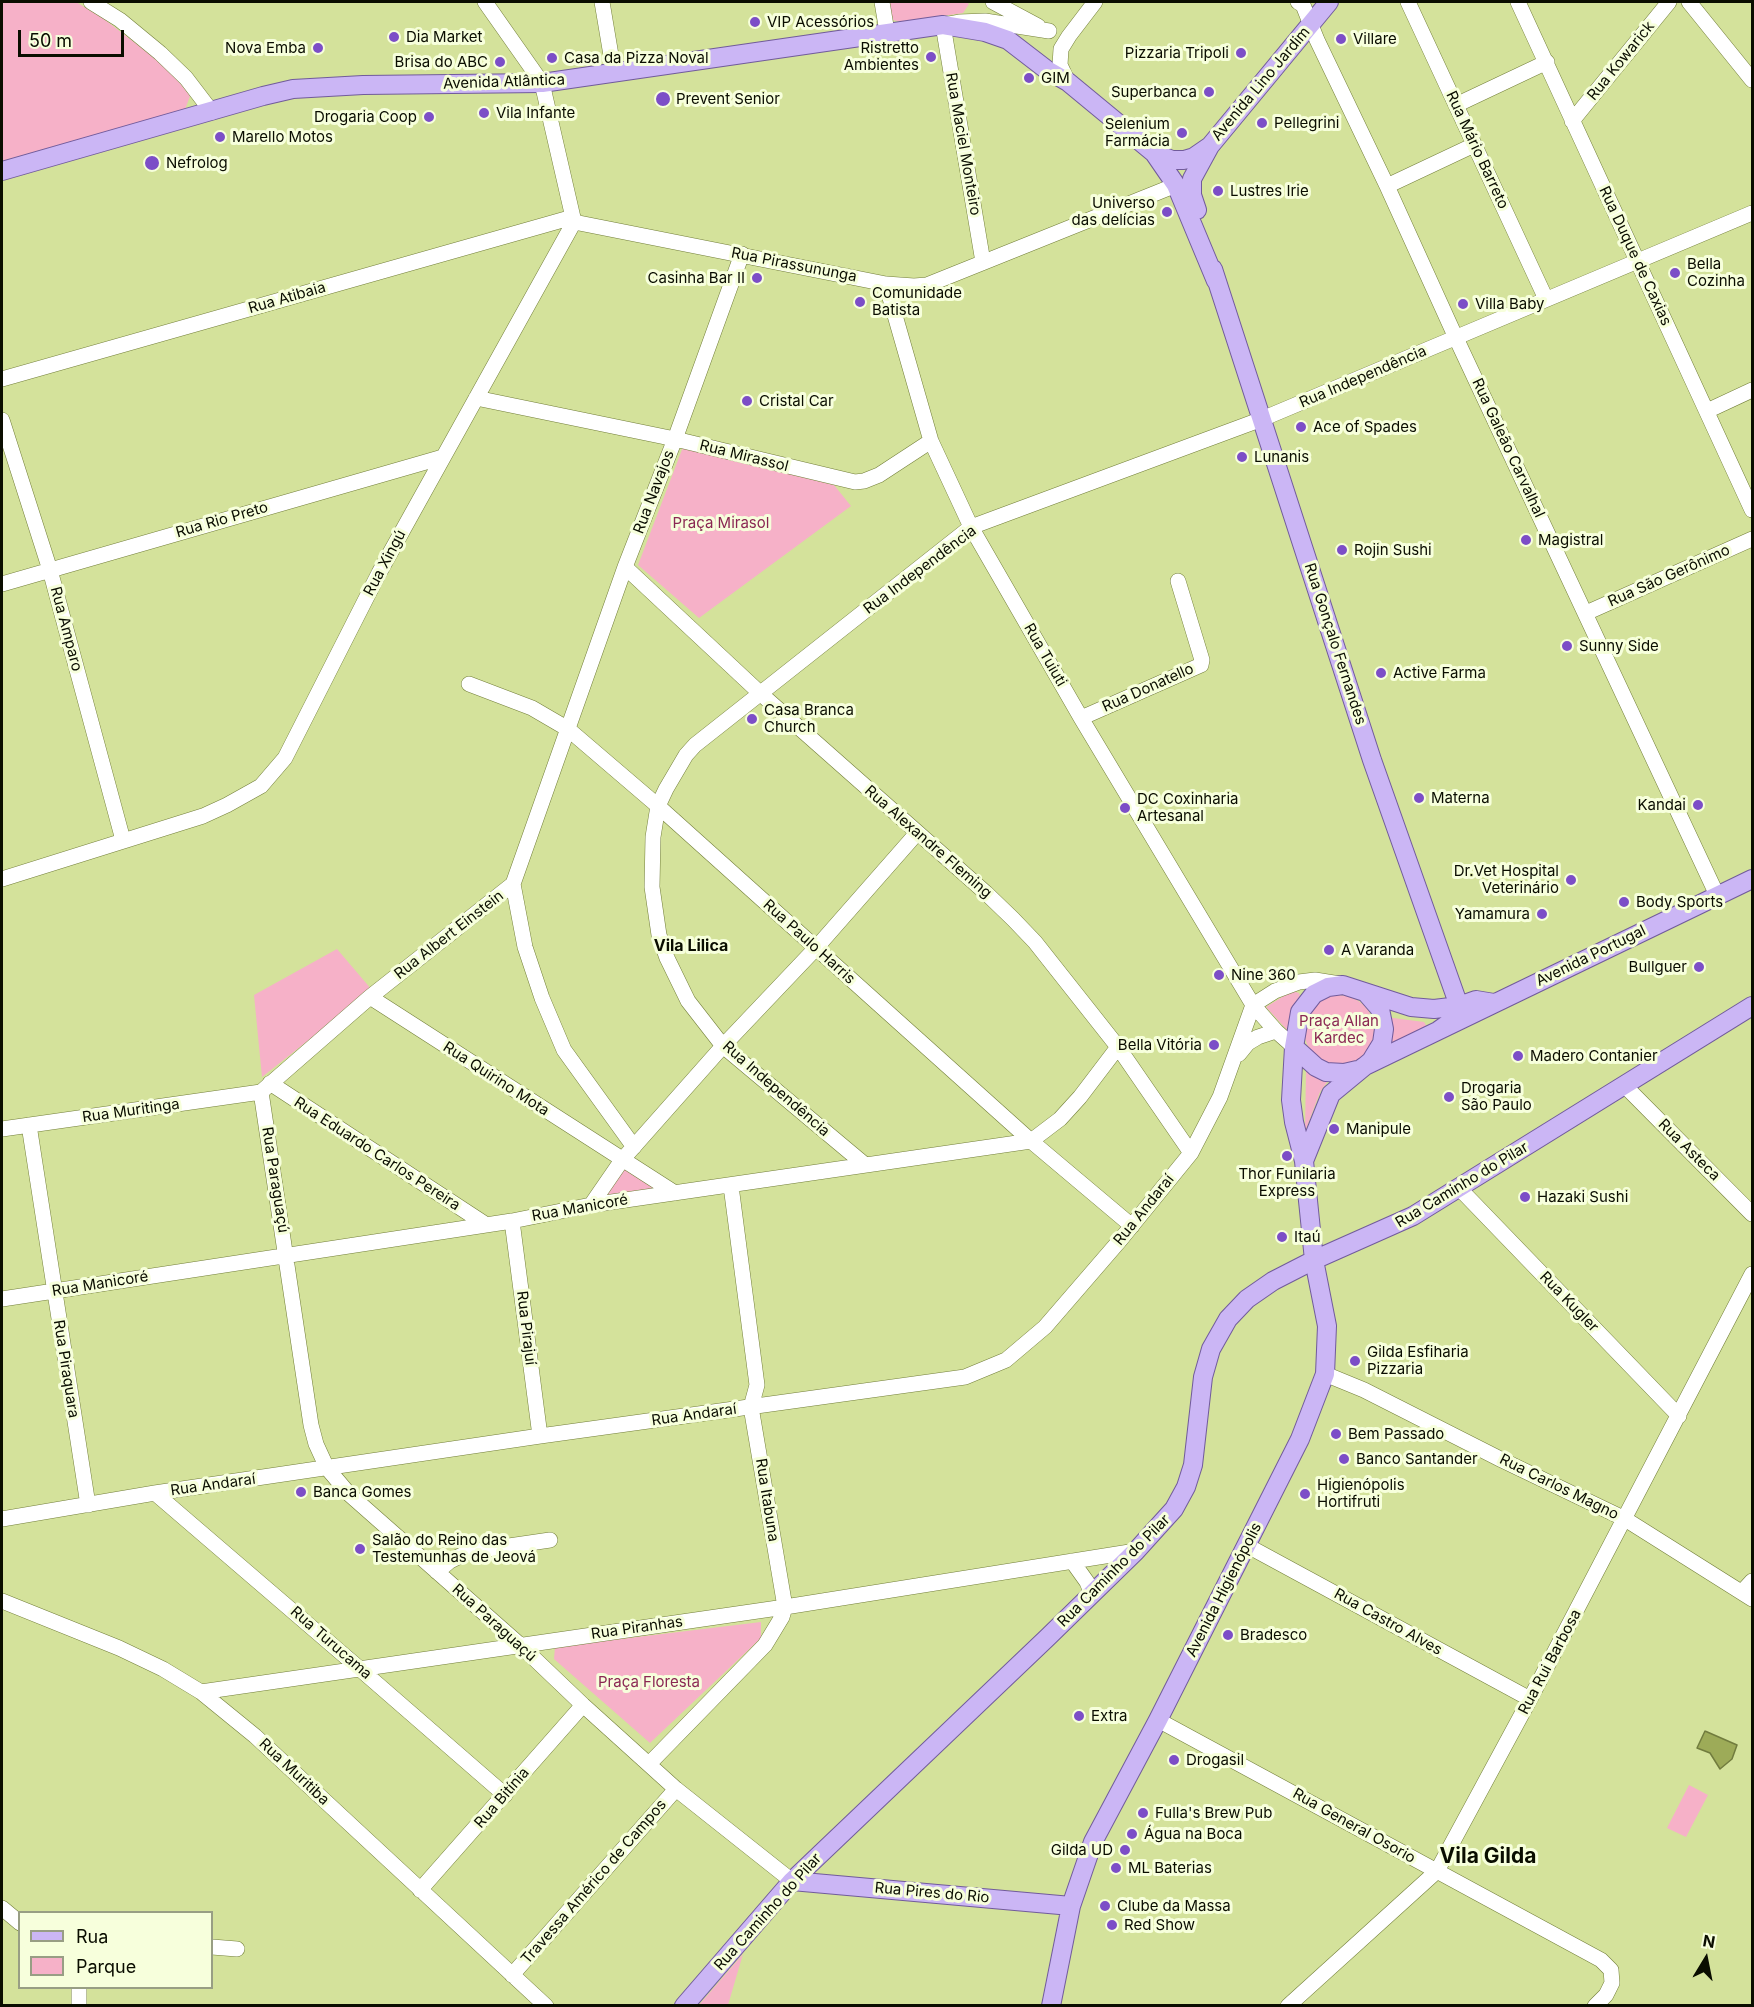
<!DOCTYPE html>
<html>
<head>
<meta charset="utf-8">
<style>
	body { margin:0 }
	#map { position:relative; width:1754px; height:2007px; overflow:hidden; background:#d4e29b; font-family:Inter,sans-serif }
	canvas { display:block }
	.frame { position:absolute; inset:0; border:3px solid #0a0d00; pointer-events:none }
	.legend { position:absolute; left:18px; top:1911px; width:195px; height:78px; box-sizing:border-box; background:#f7ffdc; border:2px solid #989e84; margin:0; padding:8px 10px; list-style:none; font-size:18px; color:#0a0d00 }
	.legend li { display:flex; align-items:center; gap:12px; height:30px }
	.legend b { width:30px; border:2px solid #989e84 }
	.north { position:absolute; left:1676px; top:1929px; width:60px; height:60px; -webkit-text-stroke:4px #f7ffdc; paint-order:stroke; rotate:10deg; font-size:16px; font-weight:700; line-height:24px; text-align:center; color:#0a0d00 }
	.north::after { content:''; display:block; margin:auto; width:21px; height:27px; background:#0a0d00; clip-path:polygon(50% 0,100% 100%,50% 72%,0 100%) }
	.scale { position:absolute; left:18px; top:30px; width:106px; height:27px; box-sizing:border-box; border:3px solid #0a0d00; border-top:0; padding-left:8px; font-size:18px; line-height:21px; white-space:nowrap; color:#0a0d00; -webkit-text-stroke:4px #f7ffdc; paint-order:stroke }
</style>
</head>
<body>
<div id="map">
<canvas width="1754" height="2007"></canvas>
<div class="frame"></div>
<ul class="legend">
<li><b style="height:8px;background:#cbb6f5"></b>Rua</li>
<li><b style="height:16px;background:#f6b1c8"></b>Parque</li>
</ul>
<div class="north">N</div>
<div class="scale">50 m</div>
</div>
<script>
const context = document.querySelector('canvas').getContext('2d');
context.lineJoin = 'round';
function paint(path, color) {
  context.fillStyle = color;
  context.fill(path, 'evenodd');
}
function toPath(rows) {
  const path = new Path2D();
  for (const r of rows) {
    if (r.length === 3) {
      path.moveTo(r[0] + r[2], r[1]);
      path.arc(r[0], r[1], r[2], 0, 2 * Math.PI);
      continue;
    }
    path.moveTo(r[0], r[1]);
    for (let i = 2; i < r.length; i += 2) path.lineTo(r[i], r[i + 1]);
  }
  return path;
}
function strokePath(path, color, width, dash) {
  context.strokeStyle = color;
  context.lineWidth = width;
  context.lineCap = dash ? 'butt' : 'round';
  context.setLineDash(dash || []);
  context.stroke(path);
}
function label(font, color, halo, rows, align = 'center') {
  context.font = font + ' Inter,sans-serif';
  context.lineWidth = 6;
  context.setLineDash([]);
  context.textBaseline = 'middle';
  context.strokeStyle = halo;
  context.fillStyle = color;
  for (const [text, x, y, turn = 0] of rows) {
    context.save();
    context.translate(x, y);
    context.rotate((+turn || 0) * Math.PI / 180);
    context.textAlign = isNaN(turn) ? turn : align;
    if (halo) context.strokeText(text, 0, 0);
    context.fillText(text, 0, 0);
    context.restore();
  }
}
paint(toPath([
	[2,2,76,2,104,19,156,59,176,78,190,96,186,107,184,110,2,161],
	[889,2,966,2,969,4,963,13,901,22,893,20],
	[683,447,834,485,851,506,699,618,638,565],
	[337,949,372,990,262,1077,254,995],
	[1292,991,1299,993,1300,996,1293,1011,1288,1031,1266,1007],
	[1339,1030,35],
	[1386,1017,1424,1022,1427,1027,1387,1046],
	[1306,1069,1330,1078,1320,1092,1305,1132],
	[624,1166,664,1189,599,1201],
	[761,1622,761,1638,650,1743,554,1659,555,1647],
	[1689,1785,1708,1795,1686,1837,1667,1828],
	[743,1954,728,2005,699,2005]
]), '#f6b1c8');
const water = toPath([
	[1705,1731,1737,1745,1732,1759,1720,1769,1710,1753,1697,1748,1705,1731]
]);
paint(water, '#9dab58');
strokePath(water, '#717c3e', 1.5);
const minor = toPath([
	[91,2,120,20,160,53,186,78,212,112],
	[602,2,614,73],
	[882,2,887,32],
	[993,2,1038,26],
	[1298,2,1303,5,1317,40,1387,186,1456,338,1717,895],
	[1408,2,1546,299],
	[1518,2,1752,510],
	[1689,2,1752,80],
	[1068,82,1060,65,1061,49,1069,36,1095,2],
	[1456,105,1547,62],
	[1572,121,1669,2],
	[1387,186,1474,145],
	[574,222,886,284,914,286,927,285,1176,185],
	[983,262,943,25,959,22,985,21,1049,31],
	[886,284,931,441,971,527,1081,718,1253,1005,1276,1031,1294,1047],
	[2,379,573,217],
	[476,398,675,439,855,482,864,481,879,475,931,441],
	[1707,411,1752,390],
	[2,420,50,570,123,840],
	[625,567,761,694,986,893,1013,919,1035,942,1118,1047,1191,1153],
	[2,584,443,457],
	[1586,613,1752,539],
	[469,684,532,708,568,729,658,806,1031,1141,1132,1226],
	[1081,718,1201,665,1202,660,1178,581],
	[2,879,203,816,227,805,261,786,285,758,379,573,574,222,542,83,485,2],
	[513,884,525,947,542,998,564,1050,634,1147],
	[370,997,675,1193],
	[1253,1005,1275,991,1299,982,1315,980,1340,984],
	[1239,1054,1248,1043,1258,1037,1276,1031],
	[270,1083,485,1224],
	[1625,1086,1752,1214],
	[261,1092,311,1425,316,1444,327,1468,349,1494,519,1644,583,1705,676,1789,792,1881],
	[261,1092,370,997,513,884,625,567,675,439,742,254],
	[29,1125,88,1505],
	[2,1129,261,1092],
	[864,1164,723,1046,688,1001,667,958,659,935,652,887,653,837,658,806,666,789,686,755,695,745,971,527,1262,419,1752,213],
	[1459,1188,1679,1416],
	[591,1205,622,1160,723,1046,816,948,917,833],
	[512,1221,540,1436],
	[2,1299,512,1221,591,1205,1031,1141,1060,1119,1080,1097,1118,1047],
	[1325,1374,1364,1390,1502,1460,1625,1519,1752,1599],
	[155,1493,360,1669,505,1795],
	[2,1519,155,1493,540,1436,965,1377,1006,1360,1045,1327,1121,1239,1191,1153,1220,1097,1253,1005],
	[1246,1545,1530,1699],
	[1072,1561,1087,1582,1092,1594],
	[437,1572,450,1561,468,1552,550,1540],
	[1742,1592,1752,1581],
	[2,1601,119,1648,163,1669,201,1692,255,1736,546,2006],
	[201,1692,785,1607,1136,1551],
	[1158,1720,1601,1960,1611,1970,1612,1983,1606,1995,1595,2006],
	[649,1764,765,1645,782,1617,785,1607,751,1407,757,1385,731,1186],
	[420,1890,583,1705],
	[2,1908,20,1923],
	[212,1947,237,1949],
	[512,1975,676,1789],
	[79,2006,79,1988],
	[1288,2006,1437,1871,1530,1699,1752,1274]
]);
const major = toPath([
	[1154,153,1172,160,1184,160,1194,157,1210,146,1329,2],
	[2,171,263,96,293,89,363,85,542,83,943,25,985,32,1008,40,1047,70,1068,82,1154,153,1176,185,1216,281],
	[1197,210,1192,195,1192,179,1210,146],
	[1213,269,1372,760,1459,1006,1459,1013,1456,1018,1439,1030],
	[1294,1047,1316,1067,1326,1072,1344,1073,1357,1070],
	[1363,1067,1752,879],
	[1304,1161,1331,1094,1371,1061,1382,1043,1384,1029,1380,1009,1367,994],
	[792,1881,1071,1906],
	[684,2006,792,1881,1048,1637,1136,1551,1174,1509,1186,1487,1193,1465,1203,1377,1211,1349,1228,1319,1247,1299,1273,1281,1314,1260,1413,1216,1752,1006],
	[1051,2006,1071,1906,1093,1842,1158,1720,1300,1439,1325,1374,1327,1326,1314,1260,1304,1161,1294,1122,1291,1100,1294,1047,1300,1012,1314,994,1328,987,1343,985,1411,1007,1434,1009,1459,1006,1476,1000,1494,1003]
]);
strokePath(minor, '#737f3a', 16);
strokePath(major, '#715b9b', 20);
strokePath(minor, '#fff', 15);
strokePath(major, '#cbb6f5', 18);
for (const [x, y, r, color] of [
	[755,22,6,"#7c4ec7"],
	[394,37,6,"#7c4ec7"],
	[1341,39,6,"#7c4ec7"],
	[318,48,6,"#7c4ec7"],
	[1241,53,6,"#7c4ec7"],
	[931,57,6,"#7c4ec7"],
	[552,58,6,"#7c4ec7"],
	[500,62,6,"#7c4ec7"],
	[1029,78,6,"#7c4ec7"],
	[1209,92,6,"#7c4ec7"],
	[663,99,8,"#7c4ec7"],
	[484,113,6,"#7c4ec7"],
	[429,117,6,"#7c4ec7"],
	[1262,123,6,"#7c4ec7"],
	[1182,133,6,"#7c4ec7"],
	[220,137,6,"#7c4ec7"],
	[152,163,8,"#7c4ec7"],
	[1218,191,6,"#7c4ec7"],
	[1167,212,6,"#7c4ec7"],
	[1675,273,6,"#7c4ec7"],
	[757,278,6,"#7c4ec7"],
	[860,302,6,"#7c4ec7"],
	[1463,304,6,"#7c4ec7"],
	[747,401,6,"#7c4ec7"],
	[1301,427,6,"#7c4ec7"],
	[1242,457,6,"#7c4ec7"],
	[1526,540,6,"#7c4ec7"],
	[1342,550,6,"#7c4ec7"],
	[1567,646,6,"#7c4ec7"],
	[1381,673,6,"#7c4ec7"],
	[752,719,6,"#7c4ec7"],
	[1419,798,6,"#7c4ec7"],
	[1698,805,6,"#7c4ec7"],
	[1125,808,6,"#7c4ec7"],
	[1571,880,6,"#7c4ec7"],
	[1624,902,6,"#7c4ec7"],
	[1542,914,6,"#7c4ec7"],
	[1329,950,6,"#7c4ec7"],
	[1699,967,6,"#7c4ec7"],
	[1219,975,6,"#7c4ec7"],
	[1214,1045,6,"#7c4ec7"],
	[1518,1056,6,"#7c4ec7"],
	[1449,1097,6,"#7c4ec7"],
	[1334,1129,6,"#7c4ec7"],
	[1287,1156,6,"#7c4ec7"],
	[1525,1197,6,"#7c4ec7"],
	[1282,1237,6,"#7c4ec7"],
	[1355,1361,6,"#7c4ec7"],
	[1336,1434,6,"#7c4ec7"],
	[1344,1459,6,"#7c4ec7"],
	[301,1492,6,"#7c4ec7"],
	[1305,1494,6,"#7c4ec7"],
	[360,1549,6,"#7c4ec7"],
	[1228,1635,6,"#7c4ec7"],
	[1079,1716,6,"#7c4ec7"],
	[1174,1760,6,"#7c4ec7"],
	[1143,1813,6,"#7c4ec7"],
	[1132,1834,6,"#7c4ec7"],
	[1125,1850,6,"#7c4ec7"],
	[1116,1868,6,"#7c4ec7"],
	[1105,1906,6,"#7c4ec7"],
	[1112,1925,6,"#7c4ec7"]
]) {
  const dot = new Path2D();
  dot.arc(x, y, r, 0, 2 * Math.PI);
  context.fillStyle = color;
  context.fill(dot);
  strokePath(dot, '#f7ffdc', 2);
}
label('15px', '#0a0d00', '#f7ffdc', [
	["VIP Acessórios",767,22],
	["Dia Market",406,37],
	["Villare",1353,39],
	["Nova Emba",306,48,"right"],
	["Ristretto",919,48,"right"],
	["Ambientes",919,65,"right"],
	["Pizzaria Tripoli",1229,53,"right"],
	["Casa da Pizza Noval",564,58],
	["Brisa do ABC",488,62,"right"],
	["GIM",1041,78],
	["Superbanca",1197,92,"right"],
	["Prevent Senior",676,99],
	["Vila Infante",496,113],
	["Drogaria Coop",417,117,"right"],
	["Pellegrini",1274,123],
	["Selenium",1170,124,"right"],
	["Farmácia",1170,141,"right"],
	["Marello Motos",232,137],
	["Nefrolog",166,163],
	["Lustres Irie",1230,191],
	["Universo",1155,203,"right"],
	["das delícias",1155,220,"right"],
	["Bella",1687,264],
	["Cozinha",1687,281],
	["Casinha Bar II",745,278,"right"],
	["Comunidade",872,293],
	["Batista",872,310],
	["Villa Baby",1475,304],
	["Cristal Car",759,401],
	["Ace of Spades",1313,427],
	["Lunanis",1254,457],
	["Magistral",1538,540],
	["Rojin Sushi",1354,550],
	["Sunny Side",1579,646],
	["Active Farma",1393,673],
	["Casa Branca",764,710],
	["Church",764,727],
	["Materna",1431,798],
	["DC Coxinharia",1137,799],
	["Artesanal",1137,816],
	["Kandai",1686,805,"right"],
	["Dr.Vet Hospital",1559,871,"right"],
	["Veterinário",1559,888,"right"],
	["Body Sports",1636,902],
	["Yamamura",1530,914,"right"],
	["A Varanda",1341,950],
	["Bullguer",1687,967,"right"],
	["Nine 360",1231,975],
	["Bella Vitória",1202,1045,"right"],
	["Madero Contanier",1530,1056],
	["Drogaria",1461,1088],
	["São Paulo",1461,1105],
	["Manipule",1346,1129],
	["Thor Funilaria",1287,1174,"center"],
	["Express",1287,1191,"center"],
	["Hazaki Sushi",1537,1197],
	["Itaú",1294,1237],
	["Gilda Esfiharia",1367,1352],
	["Pizzaria",1367,1369],
	["Bem Passado",1348,1434],
	["Banco Santander",1356,1459],
	["Higienópolis",1317,1485],
	["Hortifruti",1317,1502],
	["Banca Gomes",313,1492],
	["Salão do Reino das",372,1540],
	["Testemunhas de Jeová",372,1557],
	["Bradesco",1240,1635],
	["Extra",1091,1716],
	["Drogasil",1186,1760],
	["Fulla's Brew Pub",1155,1813],
	["Água na Boca",1144,1834],
	["Gilda UD",1113,1850,"right"],
	["ML Baterias",1128,1868],
	["Clube da Massa",1117,1906],
	["Red Show",1124,1925]
], 'left');
label('15px', '#0a0d00', '#f7ffdc', [
	["Rua Kowarick",1621,61,-51],
	["Avenida Atlântica",504,82,-2],
	["Avenida Lino Jardim",1261,84,-50],
	["Rua Maciel Monteiro",963,144,80],
	["Rua Mário Barreto",1477,150,65],
	["Rua Duque de Caxias",1635,256,65],
	["Rua Pirassununga",794,265,11],
	["Rua Atibaia",287,298,-16],
	["Rua Independência",1363,377,-23],
	["Rua Galeão Carvalhal",1508,448,65],
	["Rua Mirassol",744,456,14],
	["Rua Navajos",654,492,-69],
	["Rua Rio Preto",222,520,-16],
	["Rua Xingú",385,563,-62],
	["Rua Independência",920,570,-37],
	["Rua São Gerônimo",1669,576,-24],
	["Rua Amparo",66,629,75],
	["Rua Gonçalo Fernandes",1335,644,72],
	["Rua Tuiuti",1045,655,60],
	["Rua Donatello",1148,688,-24],
	["Rua Alexandre Fleming",928,842,41],
	["Rua Albert Einstein",449,935,-38],
	["Rua Paulo Harris",809,942,42],
	["Avenida Portugal",1591,956,-26],
	["Rua Quirino Mota",496,1079,33],
	["Rua Independência",776,1089,41],
	["Rua Muritinga",131,1111,-8],
	["Rua Asteca",1689,1150,45],
	["Rua Eduardo Carlos Pereira",377,1154,33],
	["Rua Paraguaçú",275,1180,81],
	["Rua Caminho do Pilar",1462,1185,-31],
	["Rua Manicoré",580,1208,-10],
	["Rua Andaraí",1144,1210,-51],
	["Rua Manicoré",100,1284,-9],
	["Rua Kugler",1569,1302,46],
	["Rua Pirajuí",526,1328,83],
	["Rua Piraquara",66,1369,81],
	["Rua Andaraí",694,1415,-8],
	["Rua Andaraí",213,1485,-8],
	["Rua Carlos Magno",1559,1487,26],
	["Rua Itabuna",767,1500,81],
	["Rua Caminho do Pilar",1114,1571,-45],
	["Avenida Higienópolis",1224,1590,-63],
	["Rua Castro Alves",1388,1622,29],
	["Rua Paraguaçú",494,1623,42],
	["Rua Piranhas",637,1628,-8],
	["Rua Turucama",331,1643,41],
	["Rua Rui Barbosa",1550,1662,-62],
	["Rua Muritiba",294,1772,43],
	["Rua Bitínia",502,1798,-49],
	["Rua General Osorio",1354,1826,29],
	["Travessa Américo de Campos",594,1882,-49],
	["Rua Pires do Rio",932,1893,5],
	["Rua Caminho do Pilar",768,1912,-48]
]);
label('15px', '#8a2753', '#f7ffdc', [
	["Praça Mirasol",721,523],
	["Praça Allan",1339,1021],
	["Kardec",1339,1038],
	["Praça Floresta",649,1682]
]);
label('bold 16px', '#0a0d00', '#f7ffdc', [
	["Vila Lilica",691,946]
]);
label('bold 21px', '#0a0d00', '#f7ffdc', [
	["Vila Gilda",1488,1857]
]);
</script>
</body>
</html>
